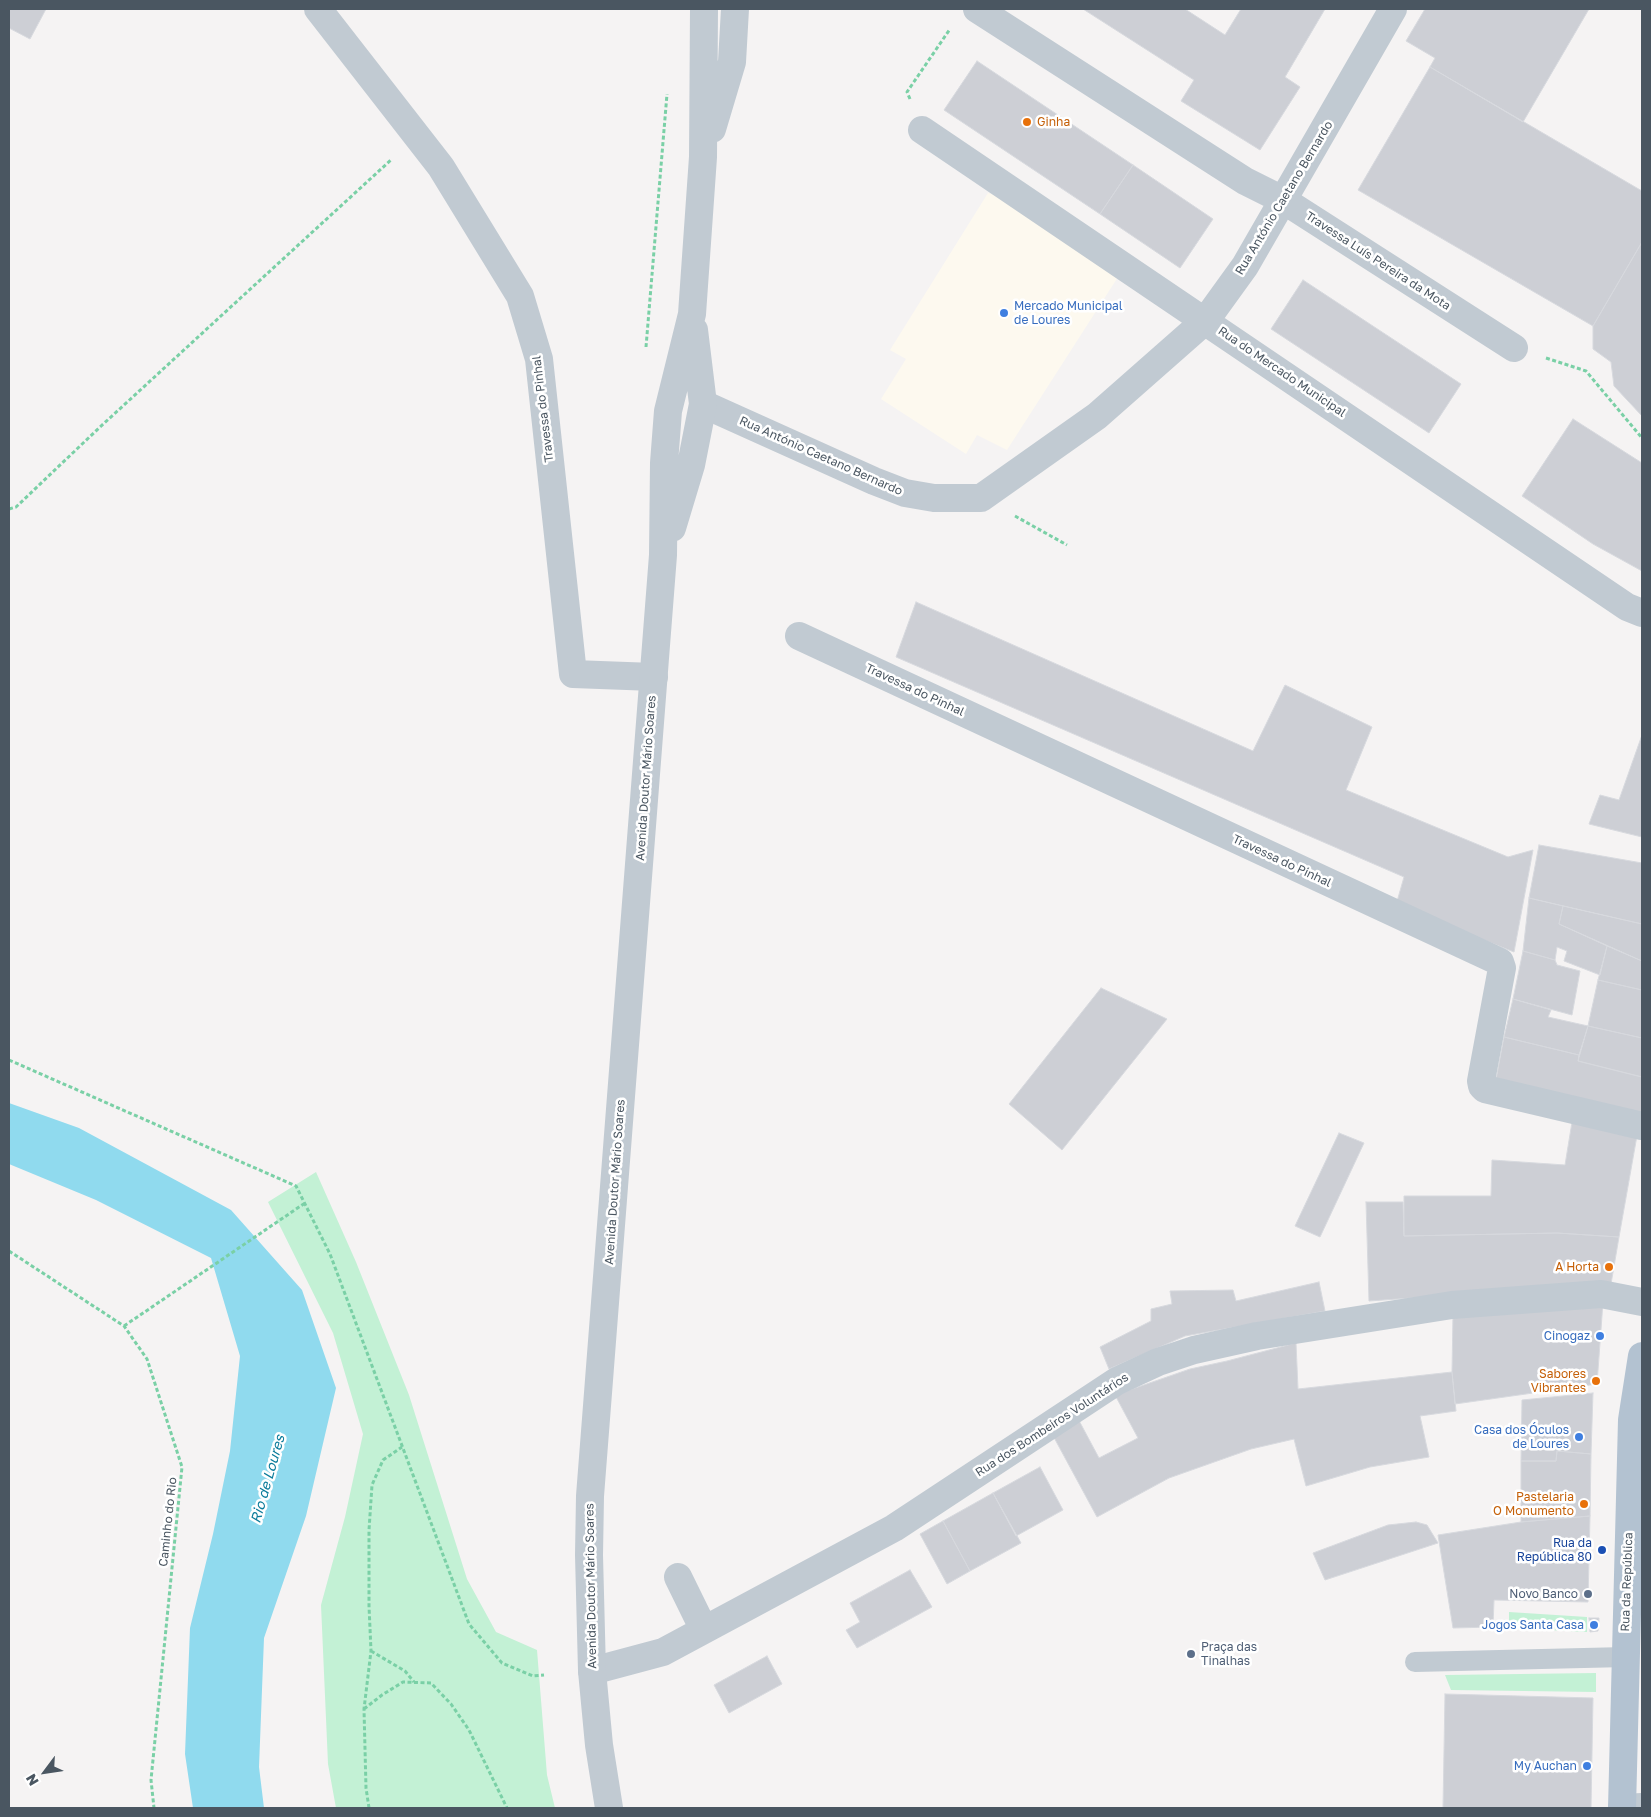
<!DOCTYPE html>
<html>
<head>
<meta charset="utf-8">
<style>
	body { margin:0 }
	#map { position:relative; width:1651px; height:1817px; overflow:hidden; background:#f5f3f3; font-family:"Golos Text",sans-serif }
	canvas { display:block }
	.frame { position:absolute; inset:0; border:10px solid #4a5661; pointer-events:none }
	.north { position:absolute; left:20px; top:1747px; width:50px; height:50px; -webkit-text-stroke:4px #fff; paint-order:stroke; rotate:239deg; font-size:14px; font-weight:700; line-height:20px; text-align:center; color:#4a5661 }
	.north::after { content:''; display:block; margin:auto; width:18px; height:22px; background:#4a5661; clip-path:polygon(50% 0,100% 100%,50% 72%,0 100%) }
</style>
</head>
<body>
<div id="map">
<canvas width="1651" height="1817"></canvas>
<div class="frame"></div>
<div class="north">N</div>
</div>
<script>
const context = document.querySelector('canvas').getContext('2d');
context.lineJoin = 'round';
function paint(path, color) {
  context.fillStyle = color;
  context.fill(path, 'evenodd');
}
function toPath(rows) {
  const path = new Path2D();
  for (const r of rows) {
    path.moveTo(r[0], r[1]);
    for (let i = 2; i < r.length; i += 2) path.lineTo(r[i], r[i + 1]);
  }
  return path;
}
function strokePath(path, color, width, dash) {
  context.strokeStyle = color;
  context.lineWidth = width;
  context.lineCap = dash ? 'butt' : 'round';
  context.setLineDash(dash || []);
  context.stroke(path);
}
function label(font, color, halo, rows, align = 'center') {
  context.font = font + ' "Golos Text",sans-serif';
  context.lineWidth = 5;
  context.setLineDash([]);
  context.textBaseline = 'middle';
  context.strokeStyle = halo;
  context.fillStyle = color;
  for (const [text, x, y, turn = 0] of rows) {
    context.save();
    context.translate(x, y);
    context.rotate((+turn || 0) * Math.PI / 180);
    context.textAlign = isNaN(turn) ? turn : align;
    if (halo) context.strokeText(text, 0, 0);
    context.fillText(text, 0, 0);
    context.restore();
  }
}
paint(toPath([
	[988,193,1002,198,1118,277,1007,450,977,435,966,454,881,399,906,359,890,350]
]), '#fdf9ef');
paint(toPath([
	[316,1172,356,1262,409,1395,467,1579,496,1632,537,1650,547,1775,555,1808,336,1808,328,1764,321,1605,345,1517,363,1434,333,1333,268,1202],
	[1509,1612,1587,1617,1587,1632,1509,1628],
	[1596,1673,1596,1692,1451,1690,1445,1675]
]), '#c3f1d5');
paint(toPath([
	[9,1103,79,1128,231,1210,302,1290,336,1388,306,1516,264,1638,259,1767,264,1808,193,1808,185,1754,190,1628,213,1534,230,1451,240,1356,211,1258,96,1200,9,1164]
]), '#90daee');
const building = toPath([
	[9,9,46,9,30,39,9,28,9,9],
	[1083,9,1185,9,1225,35,1241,9,1325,9,1285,77,1300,87,1260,150,1181,101,1194,80,1083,9],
	[1425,9,1589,9,1523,122,1430,67,1435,58,1406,41,1425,9],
	[977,61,1133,165,1100,214,944,110,977,61],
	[1430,67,1642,191,1642,242,1593,326,1358,190,1430,67],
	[1133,165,1213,219,1180,268,1100,214,1133,165],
	[1642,242,1642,416,1614,386,1611,362,1593,349,1593,326,1642,242],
	[1303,280,1461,384,1429,433,1271,329,1303,280],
	[1573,419,1642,463,1642,571,1593,544,1522,496,1573,419],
	[916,602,1253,751,1285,685,1372,727,1346,790,1508,857,1533,850,1514,952,1396,905,1404,877,896,657,916,602],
	[1642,735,1642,837,1589,824,1600,795,1619,800,1642,735],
	[1539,845,1642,863,1642,924,1529,898,1539,845],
	[1529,898,1563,906,1559,924,1607,946,1600,975,1564,961,1567,951,1557,947,1555,960,1523,951,1529,898],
	[1563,906,1642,924,1642,961,1559,924,1563,906],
	[1607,946,1642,961,1642,990,1598,980,1607,946],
	[1523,951,1555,960,1557,965,1580,971,1572,1015,1513,999,1523,951],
	[1598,980,1642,990,1642,1038,1588,1026,1598,980],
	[1101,988,1167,1019,1062,1150,1009,1104,1101,988],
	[1513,999,1551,1010,1548,1017,1588,1026,1579,1055,1504,1037,1513,999],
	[1588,1026,1642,1038,1642,1077,1578,1061,1588,1026],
	[1504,1037,1579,1055,1578,1061,1642,1077,1642,1124,1495,1085,1504,1037],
	[1573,1116,1638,1130,1619,1237,1557,1233,1404,1236,1404,1196,1491,1196,1492,1160,1565,1165,1573,1116],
	[1339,1133,1364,1143,1320,1237,1295,1226,1339,1133],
	[1366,1202,1403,1202,1404,1236,1557,1233,1619,1237,1611,1284,1369,1301,1366,1202],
	[1319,1282,1325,1311,1185,1336,1109,1369,1100,1347,1151,1321,1151,1309,1172,1304,1170,1291,1233,1290,1236,1301,1319,1282],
	[1603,1302,1597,1384,1455,1404,1452,1372,1453,1314,1603,1302],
	[1296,1343,1298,1389,1452,1372,1456,1411,1420,1416,1429,1457,1370,1467,1306,1486,1294,1439,1251,1449,1169,1478,1097,1517,1051,1432,1076,1415,1099,1458,1138,1438,1115,1395,1190,1369,1227,1361,1296,1343],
	[1593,1393,1591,1454,1557,1451,1556,1461,1521,1461,1522,1400,1593,1393],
	[1557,1451,1591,1454,1590,1516,1521,1522,1521,1461,1556,1461,1557,1451],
	[1040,1467,1063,1510,1016,1536,993,1493,1040,1467],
	[993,1493,1021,1543,970,1571,943,1521,993,1493],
	[1590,1516,1588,1602,1494,1600,1493,1627,1453,1628,1438,1535,1521,1522,1590,1516],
	[943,1521,970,1571,947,1584,920,1534,943,1521],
	[1416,1522,1427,1525,1438,1543,1325,1580,1313,1553,1388,1525,1416,1522],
	[910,1570,932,1607,857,1648,846,1630,860,1622,850,1603,910,1570],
	[1589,1618,1599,1618,1598,1631,1590,1632,1589,1618],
	[767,1656,782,1684,729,1713,714,1685,767,1656],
	[1445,1694,1593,1698,1591,1808,1443,1808,1445,1694]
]);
paint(building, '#cdcfd5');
strokePath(building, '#d7d9de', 1);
strokePath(toPath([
	[910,99,907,92,950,29],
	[646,347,667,94],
	[1546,358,1586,371,1642,438],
	[9,509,16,507,100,427,392,159],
	[1015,516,1067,545],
	[9,1060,296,1186,330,1254,469,1624,502,1663,533,1676,544,1675],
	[9,1251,124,1326,147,1359,182,1467,151,1780,154,1808],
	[124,1326,305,1203],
	[371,1651,405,1671,414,1682],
	[364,1709,382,1695,403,1682,431,1683,451,1704,469,1730,507,1808],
	[369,1808,366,1788,364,1709,371,1651,369,1606,369,1530,372,1485,383,1460,402,1447]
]), '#7ad0a6', 3, [4, 2.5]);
strokePath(toPath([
	[1415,1662,1626,1657]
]), '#c1cad2', 20);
strokePath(toPath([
	[318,9,441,167,520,296,539,359,573,674,654,677],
	[977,9,1245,181,1283,200,1514,348],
	[922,130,1627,607,1642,613],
	[703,404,874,481,905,493,934,498,981,498,1097,416,1206,320,1245,266,1393,9],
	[799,636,1500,962,1502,968,1481,1081,1482,1086,1485,1089,1642,1126],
	[678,1577,704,1630],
	[592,1671,663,1652,894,1528,1117,1381,1158,1362,1194,1350,1257,1336,1452,1305,1601,1294,1642,1302],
	[1622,1808,1642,1807]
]), '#c1cad2', 28);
strokePath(toPath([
	[712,129,732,62,735,9],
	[672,528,691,465,703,404,694,330],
	[609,1808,599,1745,592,1671,589,1555,590,1496,663,555,664,463,668,411,692,314,703,157,704,9]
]), '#c1cad2', 28);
strokePath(toPath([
	[1622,1808,1632,1420,1642,1356]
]), '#b3c2d1', 28);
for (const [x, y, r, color] of [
	[1027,122,5,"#e8710a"],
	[1004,313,5,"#3f7fe0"],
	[1609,1267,5,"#e8710a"],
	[1600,1336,5,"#3f7fe0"],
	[1596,1381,5,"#e8710a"],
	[1579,1437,5,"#3f7fe0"],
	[1584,1504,5,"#e8710a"],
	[1602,1550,5,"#1a4fb4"],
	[1588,1594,5,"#5c6f8a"],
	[1594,1625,5,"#3f7fe0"],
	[1191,1654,5,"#5c6f8a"],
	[1587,1766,5,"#3f7fe0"]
]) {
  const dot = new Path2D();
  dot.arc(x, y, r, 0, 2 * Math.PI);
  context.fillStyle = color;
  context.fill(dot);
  strokePath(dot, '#fff', 2);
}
label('12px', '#c56008', '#fff', [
	["Ginha",1037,122,"left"],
	["A Horta",1599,1267],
	["Sabores",1586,1374],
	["Vibrantes",1586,1388],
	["Pastelaria",1574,1497],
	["O Monumento",1574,1511]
], 'right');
label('12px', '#4a5661', '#fff', [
	["Rua António Caetano Bernardo",1284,198,-59],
	["Travessa Luís Pereira da Mota",1378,261,33],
	["Rua do Mercado Municipal",1282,372,34],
	["Travessa do Pinhal",543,409,-97],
	["Rua António Caetano Bernardo",821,456,24],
	["Travessa do Pinhal",915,690,25],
	["Avenida Doutor Mário Soares",646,778,-86],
	["Travessa do Pinhal",1282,861,25],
	["Avenida Doutor Mário Soares",615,1182,-86],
	["Rua dos Bombeiros Voluntários",1052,1425,-33],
	["Caminho do Rio",168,1522,-84],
	["Rua da República",1627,1582,-88],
	["Avenida Doutor Mário Soares",591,1586,-91]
]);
label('12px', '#366cbe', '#fff', [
	["Mercado Municipal",1014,306,"left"],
	["de Loures",1014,320,"left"],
	["Cinogaz",1590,1336],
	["Casa dos Óculos",1569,1430],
	["de Loures",1569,1444],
	["Jogos Santa Casa",1584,1625],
	["My Auchan",1577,1766]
], 'right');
label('12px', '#164399', '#fff', [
	["Rua da",1592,1543],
	["República 80",1592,1557]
], 'right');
label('12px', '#4e5e75', '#fff', [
	["Novo Banco",1578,1594],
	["Praça das",1201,1647,"left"],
	["Tinalhas",1201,1661,"left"]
], 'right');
label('italic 14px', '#0c7c9b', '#fff', [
	["Rio de Loures",268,1479,-74]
]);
</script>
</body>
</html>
